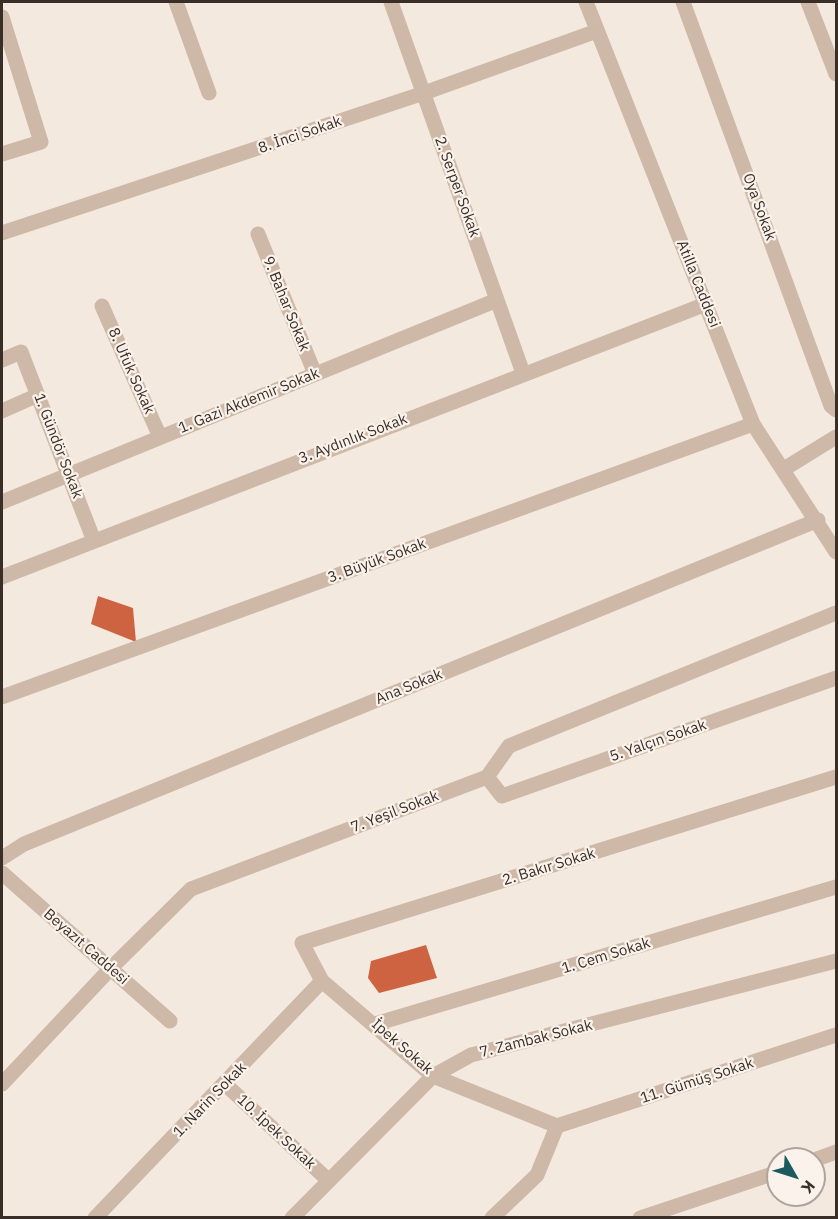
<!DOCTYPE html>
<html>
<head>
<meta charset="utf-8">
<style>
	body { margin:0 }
	#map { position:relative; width:838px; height:1219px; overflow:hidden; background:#f4e9de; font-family:"IBM Plex Sans",sans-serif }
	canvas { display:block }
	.frame { position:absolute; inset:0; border:3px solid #3a2e29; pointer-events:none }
	.north { position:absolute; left:766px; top:1147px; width:60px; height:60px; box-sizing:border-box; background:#fbf3eb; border:2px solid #aea49d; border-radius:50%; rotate:129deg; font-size:16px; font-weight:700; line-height:24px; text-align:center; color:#3a2e29 }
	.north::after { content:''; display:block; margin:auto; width:21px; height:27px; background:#1b5b5f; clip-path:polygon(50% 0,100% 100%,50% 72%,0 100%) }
</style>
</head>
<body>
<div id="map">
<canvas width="838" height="1219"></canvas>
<div class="frame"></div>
<div class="north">K</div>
</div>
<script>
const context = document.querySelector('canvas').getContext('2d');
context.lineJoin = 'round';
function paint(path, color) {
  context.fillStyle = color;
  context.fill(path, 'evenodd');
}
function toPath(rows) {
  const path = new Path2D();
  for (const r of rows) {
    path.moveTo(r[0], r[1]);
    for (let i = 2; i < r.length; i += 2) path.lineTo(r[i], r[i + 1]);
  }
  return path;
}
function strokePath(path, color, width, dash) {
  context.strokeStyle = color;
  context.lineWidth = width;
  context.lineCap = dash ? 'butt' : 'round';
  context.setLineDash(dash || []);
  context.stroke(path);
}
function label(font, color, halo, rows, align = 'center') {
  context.font = font + ' "IBM Plex Sans",sans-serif';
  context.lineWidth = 4.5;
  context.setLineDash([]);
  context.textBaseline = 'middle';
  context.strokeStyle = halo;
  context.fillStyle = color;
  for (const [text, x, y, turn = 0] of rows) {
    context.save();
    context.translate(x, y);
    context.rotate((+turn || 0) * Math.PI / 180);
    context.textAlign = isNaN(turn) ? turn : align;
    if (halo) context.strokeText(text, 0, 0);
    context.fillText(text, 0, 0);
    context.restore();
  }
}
paint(toPath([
	[98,596,133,608,136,642,91,624],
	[426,945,437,978,379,993,368,978,371,961]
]), '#ce6342');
strokePath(toPath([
	[176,2,209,93],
	[391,2,523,373],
	[683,2,831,406,836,410],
	[808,2,836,74],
	[2,17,41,142,2,154],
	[2,233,424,93,597,31],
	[258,234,315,374],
	[102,306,160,437],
	[2,360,21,352,94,541],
	[2,411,38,395],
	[784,469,836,437],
	[2,502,497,300],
	[2,577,706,304],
	[2,697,753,424],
	[487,777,502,796,836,678],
	[2,858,24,844,818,520],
	[2,873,170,1021],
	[375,1024,836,887],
	[2,1084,111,968,191,889,487,777,509,746,836,613],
	[225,1084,328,1180],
	[557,1126,433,1076,322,981,302,943,836,777],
	[557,1126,836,1035],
	[814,1160,836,1152],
	[95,1218,322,981],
	[292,1218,433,1076,471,1055,836,961],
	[492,1218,537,1175,557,1126],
	[640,1218,778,1172]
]), '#ceb9a8', 15);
strokePath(toPath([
	[586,2,753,424,836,552]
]), '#ceb9a8', 15);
label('15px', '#3a2e29', '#fbf3eb', [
	["8. İnci Sokak",300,135,-19],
	["2. Serper Sokak",457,187,70],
	["Oya Sokak",759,207,70],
	["Atilla Caddesi",698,284,68],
	["9. Bahar Sokak",286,304,68],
	["8. Ufuk Sokak",131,371,66],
	["1. Gazi Akdemir Sokak",249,401,-22],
	["3. Aydınlık Sokak",353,439,-21],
	["1. Gündör Sokak",58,446,69],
	["3. Büyük Sokak",377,561,-20],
	["Ana Sokak",409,687,-22],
	["5. Yalçın Sokak",658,741,-19],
	["7. Yeşil Sokak",395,812,-21],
	["2. Bakır Sokak",549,867,-17],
	["Beyazıt Caddesi",86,947,41],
	["1. Cem Sokak",606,956,-17],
	["7. Zambak Sokak",536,1039,-14],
	["İpek Sokak",402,1047,41],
	["11. Gümüş Sokak",697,1081,-18],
	["1. Narin Sokak",210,1100,-46],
	["10. İpek Sokak",276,1132,43]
]);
</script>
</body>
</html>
